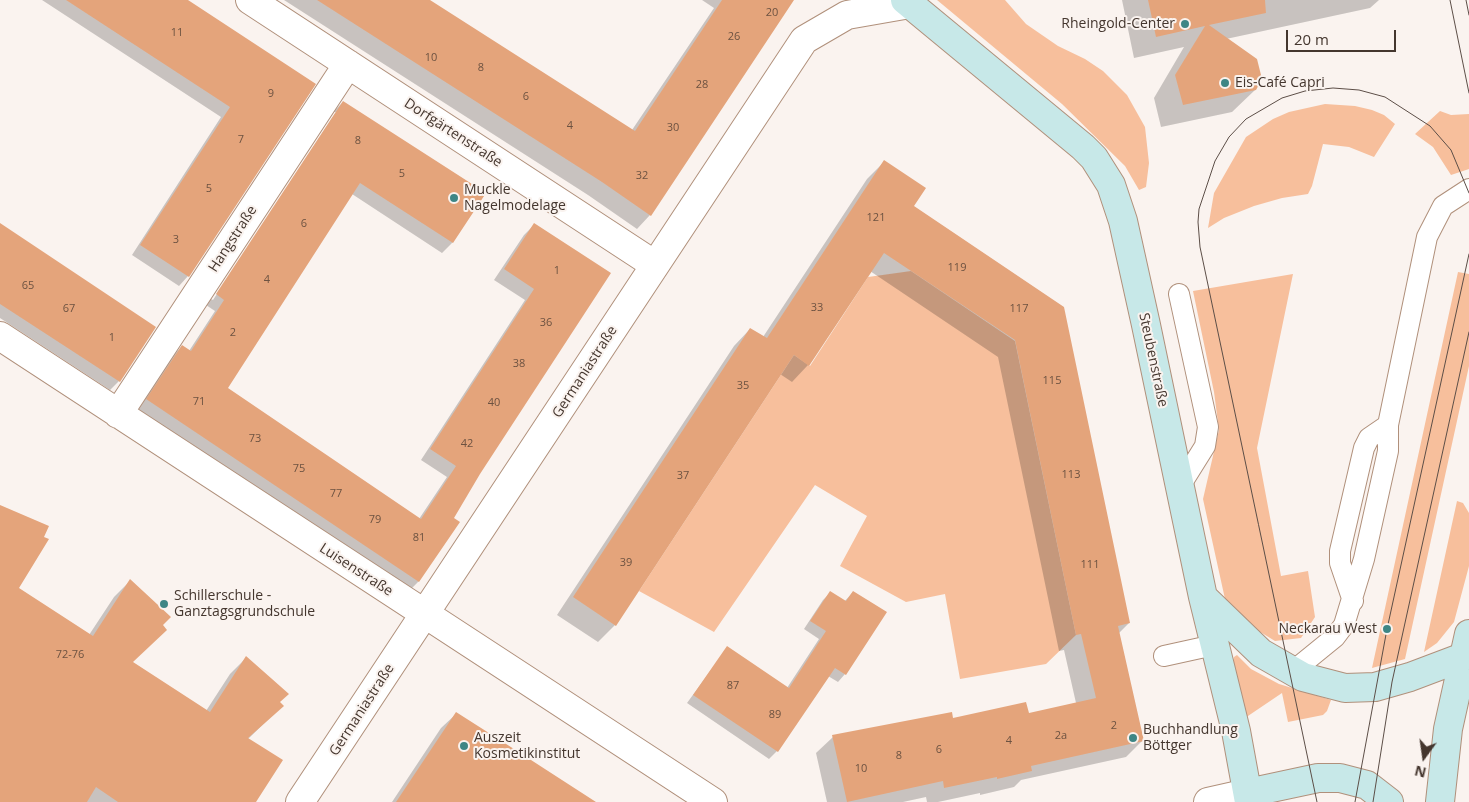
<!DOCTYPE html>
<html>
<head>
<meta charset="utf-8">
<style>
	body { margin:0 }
	#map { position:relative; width:1469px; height:802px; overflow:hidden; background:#faf3ef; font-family:"Open Sans",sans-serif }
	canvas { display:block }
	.north { position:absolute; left:1399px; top:732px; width:50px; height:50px; -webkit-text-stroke:4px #faf3ef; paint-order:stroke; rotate:194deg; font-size:14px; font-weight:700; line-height:20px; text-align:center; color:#44362e }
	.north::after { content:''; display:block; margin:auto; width:18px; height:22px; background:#44362e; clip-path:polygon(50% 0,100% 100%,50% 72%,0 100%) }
	.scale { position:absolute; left:1286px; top:30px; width:110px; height:22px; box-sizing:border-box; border:2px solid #44362e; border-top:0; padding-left:6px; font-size:15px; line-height:18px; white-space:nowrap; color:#44362e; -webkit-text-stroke:4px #faf3ef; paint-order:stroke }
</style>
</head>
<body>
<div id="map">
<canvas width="1469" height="802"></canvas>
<div class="north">N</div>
<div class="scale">20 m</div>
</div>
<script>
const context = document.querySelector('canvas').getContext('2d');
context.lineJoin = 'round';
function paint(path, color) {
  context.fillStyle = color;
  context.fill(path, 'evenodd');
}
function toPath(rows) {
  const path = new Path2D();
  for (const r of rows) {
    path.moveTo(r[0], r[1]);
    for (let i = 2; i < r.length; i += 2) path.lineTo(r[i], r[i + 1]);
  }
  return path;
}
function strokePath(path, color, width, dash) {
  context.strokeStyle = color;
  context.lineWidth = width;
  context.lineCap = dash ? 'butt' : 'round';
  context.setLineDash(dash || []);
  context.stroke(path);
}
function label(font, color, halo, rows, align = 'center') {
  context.font = font + ' "Open Sans",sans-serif';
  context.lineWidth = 4;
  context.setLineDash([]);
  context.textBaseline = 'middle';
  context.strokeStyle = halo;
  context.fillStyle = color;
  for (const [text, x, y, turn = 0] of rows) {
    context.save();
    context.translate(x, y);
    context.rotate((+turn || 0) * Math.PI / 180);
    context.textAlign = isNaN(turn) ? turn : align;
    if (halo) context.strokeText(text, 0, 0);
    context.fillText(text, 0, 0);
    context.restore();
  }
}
paint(toPath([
	[937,0,1005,0,1026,24,1058,46,1085,59,1103,71,1127,95,1145,127,1149,163,1146,187,1139,190,1125,166,1062,104],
	[1325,104,1355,106,1372,110,1384,115,1395,124,1374,157,1349,147,1323,144,1312,186,1308,194,1282,198,1254,206,1224,218,1208,228,1214,193,1246,137,1273,119,1289,112],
	[1440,111,1451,115,1469,114,1469,169,1451,175,1433,147,1415,134],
	[911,271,1015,341,1076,635,1046,664,960,679,945,594,906,602,840,566,867,516,815,485,714,632,639,591,794,355,810,366,868,277],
	[1458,272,1469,274,1469,366,1405,659,1372,668],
	[1293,274,1257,448,1281,576,1308,571,1315,617,1301,638,1275,641,1257,630,1225,599,1203,499,1219,430,1214,392,1193,291],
	[1457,501,1463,503,1469,513,1469,566,1454,622,1437,643,1424,652],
	[1237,655,1251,669,1279,684,1331,700,1327,711,1323,715,1288,722,1282,693,1245,718,1233,662,1234,657]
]), '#f7bf9c');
paint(toPath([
	[42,0,185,0,315,84,188,276,179,286,132,255,221,117],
	[284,0,428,0,632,130,714,8,702,0,792,0,650,215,637,229,588,195],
	[1122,0,1379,0,1370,8,1226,39,1255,90,1232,112,1161,127,1154,98,1184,47,1134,58],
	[343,102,485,193,452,243,442,253,352,194,226,388,419,519,447,477,421,460,525,300,494,280,524,235,534,225,609,273,479,474,452,519,458,522,418,582,408,592,137,410,172,357,182,346,189,351,215,311,206,305,332,113],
	[333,112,336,112,213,300,211,299],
	[884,162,913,206,1063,307,1129,623,1119,633,1143,740,1126,757,1021,780,1014,787,980,795,980,793,938,802,927,802,926,797,903,802,827,802,816,753,833,737,952,720,1028,715,1076,703,1064,650,1059,651,998,357,870,271,808,365,792,382,780,374,615,625,598,642,557,615,734,346,750,329,763,337,867,179],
	[0,224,119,381,110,390,0,318],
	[0,515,18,588,89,635,114,597,130,581,132,662,206,711,230,674,246,658,282,706,248,739,254,802,0,802],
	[853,592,845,674,838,682,828,676,777,751,769,759,687,703,727,648,787,688,819,639,804,629,823,600,830,593,844,602],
	[456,714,593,802,392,802,441,728]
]), '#0003');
paint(toPath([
	[66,0,188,0,316,84,189,277,140,245,230,107],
	[317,0,430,0,635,131,722,0,794,0,651,216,602,182],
	[1148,0,1265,0,1266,13,1209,25,1257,59,1262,79,1256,90,1183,105,1175,75,1205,26,1156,37],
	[343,101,486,193,453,243,360,183,228,388,421,519,456,466,430,449,534,289,504,269,534,223,611,273,480,474,454,518,460,522,419,582,146,399,182,345,191,351,224,300,216,294],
	[884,160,926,188,914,206,1064,307,1130,623,1118,626,1144,741,1031,766,1032,771,997,779,997,777,944,788,943,781,847,802,832,735,952,712,953,718,1026,702,1029,713,1096,698,1081,634,1076,635,1015,340,884,253,809,366,794,355,616,626,573,597,750,328,767,338],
	[0,223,156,327,120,382,0,304],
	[0,505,49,526,44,537,49,539,19,588,93,636,130,579,171,617,163,625,167,630,133,662,210,712,246,656,289,694,280,702,284,706,248,738,283,760,256,802,118,802,96,787,87,802,0,802],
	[830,591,846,601,853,591,887,612,846,675,835,668,778,752,693,695,727,646,789,688,826,631,810,621],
	[456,712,514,749,596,802,396,802]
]), '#e4a47b');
const lane = toPath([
	[1179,294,1208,427,1205,446,1180,486],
	[1353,601,1340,563,1340,551,1364,448,1369,438,1388,425],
	[1164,656,1214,645],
	[1292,672,1335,637,1344,625,1364,559,1388,451,1388,425,1427,237,1443,206,1469,189]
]);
const street = toPath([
	[250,0,655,265],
	[0,336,713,802],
	[118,414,348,64],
	[300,802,804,40,847,15,910,4],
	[1208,802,1248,793]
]);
const secondary = toPath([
	[905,0,1083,147,1094,158,1111,185,1123,221,1146,325,1203,597,1236,731,1249,802],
	[1203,597,1261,653,1303,677,1322,682,1345,688,1375,687,1410,677,1463,657],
	[1248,793,1318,778,1340,778,1367,785,1389,802],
	[1440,802,1448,729,1469,634]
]);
strokePath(lane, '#b0907b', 22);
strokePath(street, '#b0907b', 30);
strokePath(secondary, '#b0907b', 30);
strokePath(lane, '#fff', 20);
strokePath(street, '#fff', 28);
strokePath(secondary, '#c7e8e8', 28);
strokePath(toPath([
	[1450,0,1469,93],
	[1466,0,1469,15],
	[1317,802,1200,247,1198,222,1199,209,1215,161,1229,137,1246,119,1282,98,1305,91,1333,88,1359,90,1385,97,1430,126,1451,150,1469,193],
	[1355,802,1387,629,1469,254],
	[1373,802,1392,682,1469,332]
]), '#5c4e47', 1);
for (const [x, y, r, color] of [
	[1185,24,5,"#3e8685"],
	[1225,83,5,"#3e8685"],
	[454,198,5,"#3e8685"],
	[164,604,5,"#3e8685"],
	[1387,629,5,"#3e8685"],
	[1133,738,5,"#3e8685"],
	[464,746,5,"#3e8685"]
]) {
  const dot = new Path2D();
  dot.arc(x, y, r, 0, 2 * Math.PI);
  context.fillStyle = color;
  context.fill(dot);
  strokePath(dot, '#faf3ef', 2);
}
label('11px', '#6c5241', null, [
	["20",772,13],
	["11",177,33],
	["26",734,37],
	["10",431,58],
	["8",481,68],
	["28",702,85],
	["9",271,94],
	["6",526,97],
	["4",570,126],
	["30",673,128],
	["7",241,140],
	["8",358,141],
	["5",402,174],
	["32",642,176],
	["5",209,189],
	["121",876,218],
	["6",304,224],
	["3",176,240],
	["119",957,268],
	["1",557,271],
	["4",267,280],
	["65",28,286],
	["33",817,308],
	["67",69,309],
	["117",1019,309],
	["36",546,323],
	["2",233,333],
	["1",112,338],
	["38",519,364],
	["115",1052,381],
	["35",743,386],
	["71",199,402],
	["40",494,403],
	["73",255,439],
	["42",467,444],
	["75",299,469],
	["113",1071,475],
	["37",683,476],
	["77",336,494],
	["79",375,520],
	["81",419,538],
	["39",626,563],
	["111",1090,565],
	["72-76",70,655],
	["87",733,686],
	["89",775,715],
	["2",1114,726],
	["2a",1061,736],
	["4",1009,741],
	["6",939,750],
	["8",899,756],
	["10",861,769]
]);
label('14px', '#44362e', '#faf3ef', [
	["Rheingold-Center",1175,24,"right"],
	["Eis-Café Capri",1235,83],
	["Muckle",464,190],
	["Nagelmodelage",464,206],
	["Schillerschule -",174,596],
	["Ganztagsgrundschule",174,612],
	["Neckarau West",1377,629,"right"],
	["Buchhandlung",1143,730],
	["Böttger",1143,746],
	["Auszeit",474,738],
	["Kosmetikinstitut",474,754]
], 'left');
label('14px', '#44362e', '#faf3ef', [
	["Dorfgärtenstraße",453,133,33],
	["Hangstraße",233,239,-57],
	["Steubenstraße",1153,360,78],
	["Germaniastraße",585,372,-57],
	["Luisenstraße",356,570,33],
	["Germaniastraße",362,710,-57]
]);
</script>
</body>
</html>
